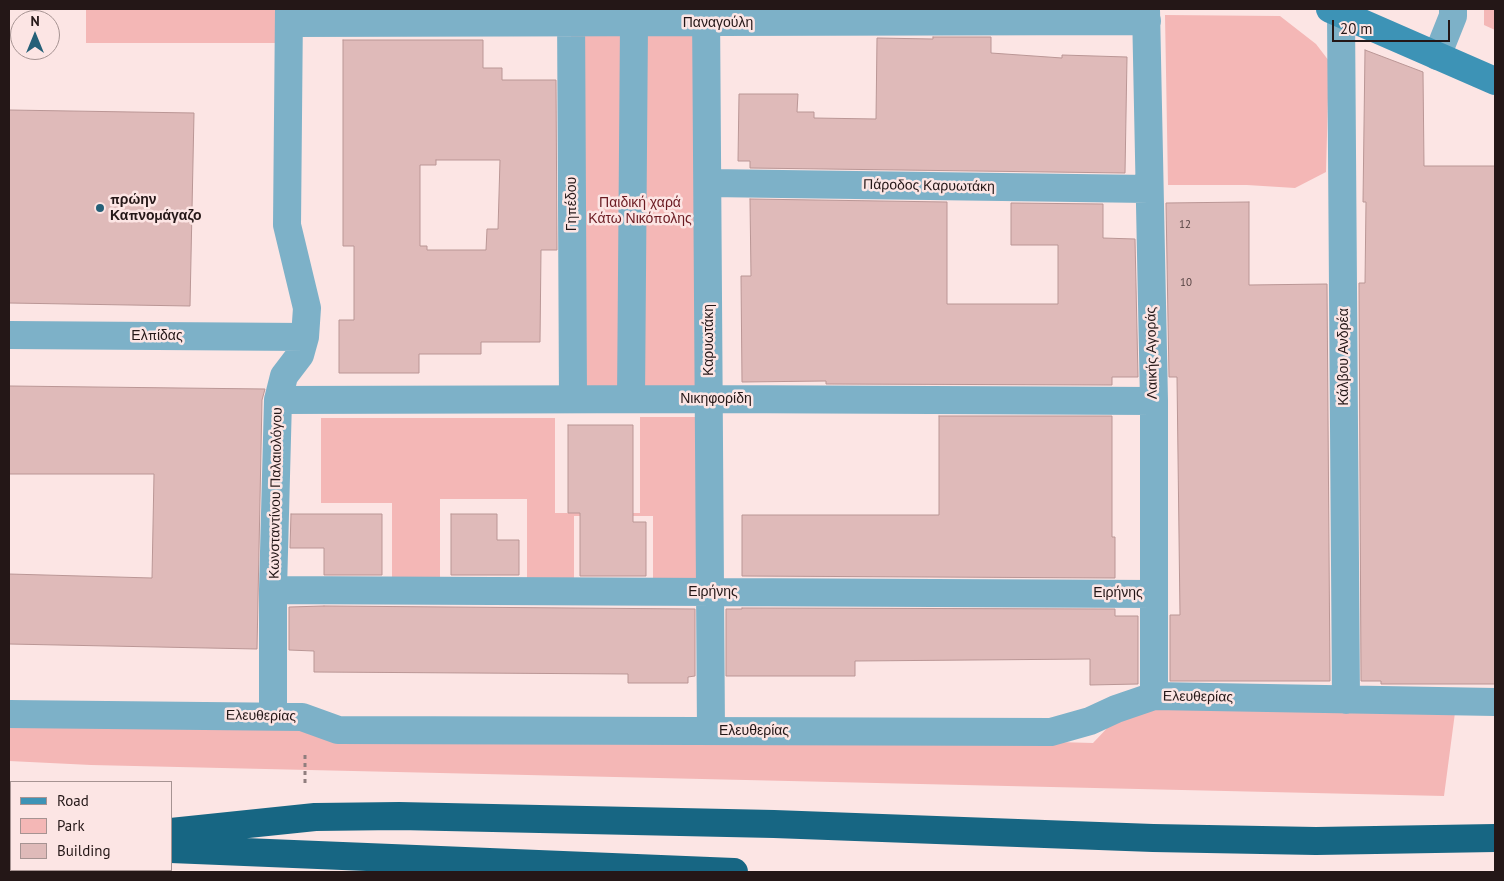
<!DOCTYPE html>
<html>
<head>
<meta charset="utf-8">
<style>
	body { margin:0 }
	#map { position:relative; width:1504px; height:881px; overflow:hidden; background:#fce5e4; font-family:"PT Sans",sans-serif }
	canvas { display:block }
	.frame { position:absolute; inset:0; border:10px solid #241717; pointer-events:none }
	.legend { position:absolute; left:10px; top:781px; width:162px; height:90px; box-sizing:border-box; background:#fce5e4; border:1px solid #a69392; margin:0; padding:6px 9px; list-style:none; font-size:15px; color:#241717 }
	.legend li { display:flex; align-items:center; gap:10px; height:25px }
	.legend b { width:25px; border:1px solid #a69392 }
	.north { position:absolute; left:10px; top:10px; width:50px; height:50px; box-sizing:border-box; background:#fce5e4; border:1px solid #a69392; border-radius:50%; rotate:0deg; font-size:14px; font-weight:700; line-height:20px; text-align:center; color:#241717 }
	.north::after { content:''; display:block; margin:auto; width:18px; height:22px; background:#256078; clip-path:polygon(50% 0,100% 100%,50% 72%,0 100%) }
	.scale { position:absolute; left:1332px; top:20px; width:118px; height:22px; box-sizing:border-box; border:2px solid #241717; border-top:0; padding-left:6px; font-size:15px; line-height:18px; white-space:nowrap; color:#241717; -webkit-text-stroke:4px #fce5e4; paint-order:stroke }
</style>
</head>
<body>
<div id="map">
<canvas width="1504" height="881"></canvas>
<div class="frame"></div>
<ul class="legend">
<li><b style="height:6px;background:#3d93b6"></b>Road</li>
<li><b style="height:14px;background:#f4b7b6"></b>Park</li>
<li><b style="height:14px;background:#dfbab9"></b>Building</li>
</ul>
<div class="north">N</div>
<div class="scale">20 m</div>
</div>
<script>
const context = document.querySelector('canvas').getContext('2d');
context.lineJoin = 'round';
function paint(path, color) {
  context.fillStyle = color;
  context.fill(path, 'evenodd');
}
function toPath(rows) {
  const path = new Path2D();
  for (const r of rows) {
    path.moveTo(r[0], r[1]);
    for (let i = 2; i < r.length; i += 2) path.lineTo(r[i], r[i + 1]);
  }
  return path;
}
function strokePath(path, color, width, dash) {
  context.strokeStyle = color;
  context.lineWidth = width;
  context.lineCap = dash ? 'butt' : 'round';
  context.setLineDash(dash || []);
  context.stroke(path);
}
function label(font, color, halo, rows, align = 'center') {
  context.font = font + ' "PT Sans",sans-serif';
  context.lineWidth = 5;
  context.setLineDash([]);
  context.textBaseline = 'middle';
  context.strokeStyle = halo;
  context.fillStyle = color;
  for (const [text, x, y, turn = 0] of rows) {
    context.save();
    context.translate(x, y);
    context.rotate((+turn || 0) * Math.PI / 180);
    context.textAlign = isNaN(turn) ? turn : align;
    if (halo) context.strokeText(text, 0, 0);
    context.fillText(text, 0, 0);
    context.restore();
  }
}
paint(toPath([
	[86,9,276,9,275,43,86,43],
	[1484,9,1495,9,1495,30,1484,25],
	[1165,15,1280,16,1316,44,1329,61,1326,172,1295,188,1247,185,1168,185],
	[571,22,706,23,709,399,573,399],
	[640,417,699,417,700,585,653,585,653,516,574,516,574,581,527,582,527,499,440,499,440,579,392,579,392,503,321,503,321,418,555,418,555,513,640,513],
	[1131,703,1456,705,1444,796,91,765,9,761,9,710,375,723,1093,743]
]), '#f4b7b6');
const building = toPath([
	[933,37,991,37,991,53,1062,58,1062,55,1127,57,1125,173,750,168,750,161,738,161,739,94,798,94,797,112,814,112,814,118,876,119,877,38,933,39,933,37],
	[343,40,483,40,483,68,502,68,502,80,556,80,557,250,541,250,540,342,481,342,481,354,419,354,419,373,339,373,339,320,354,320,354,246,343,246,343,40],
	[436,160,500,160,498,229,487,229,486,250,427,250,427,246,420,246,420,165,436,165,436,160],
	[1365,50,1423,72,1424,166,1495,166,1495,684,1381,684,1381,681,1361,681,1359,283,1365,283,1366,202,1363,202,1365,50],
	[9,110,194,113,190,306,9,303,9,110],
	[750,199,947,202,947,304,1058,304,1058,245,1011,245,1011,203,1103,204,1103,238,1135,239,1138,377,1112,377,1112,385,826,384,826,381,742,382,741,276,751,276,750,199],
	[1249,202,1249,285,1327,284,1330,681,1170,681,1170,615,1180,615,1177,377,1169,377,1166,203,1249,202],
	[9,386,265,389,262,400,257,649,9,644,9,574,152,578,154,474,9,474,9,386],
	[939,416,1112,416,1112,537,1115,537,1115,578,742,576,742,515,939,515,939,416],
	[568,425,633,425,633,522,646,522,646,576,580,576,580,513,568,513,568,425],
	[291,514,382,514,382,575,324,575,324,548,290,548,291,514],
	[451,514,497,514,497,540,519,540,519,575,451,575,451,514],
	[324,606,695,609,695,676,688,677,688,683,628,683,628,674,314,672,314,651,289,650,289,607,324,606],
	[742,608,1115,609,1115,616,1138,616,1138,684,1090,685,1090,659,855,661,855,676,726,676,726,609,742,609,742,608]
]);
paint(building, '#dfbab9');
strokePath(building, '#ba9695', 1);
strokePath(toPath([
	[305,755,305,784]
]), '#907e7e', 3, [4, 4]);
strokePath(toPath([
	[571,9,573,399],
	[706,9,711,731],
	[1146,9,1154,401,1154,696],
	[1341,14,1346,700],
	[290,23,1147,21],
	[1437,56,1453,16,1453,9],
	[709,183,1149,189],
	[9,335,305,337],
	[631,399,634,23],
	[278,400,709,399,1154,401],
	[273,590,1154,594],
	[9,714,302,717,338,730,1051,732,1090,721,1116,709,1154,696,1495,702],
	[273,716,273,590,278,400,284,376,300,355,305,337,307,308,287,225,289,9]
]), '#7db1c8', 28);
strokePath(toPath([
	[1330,9,1495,81]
]), '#3d93b6', 28);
strokePath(toPath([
	[171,832,315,817,399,816,774,824,1153,838,1316,841,1495,838],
	[9,843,11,843],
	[171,849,734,872]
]), '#176683', 28);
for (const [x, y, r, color] of [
	[100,208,5,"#256078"]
]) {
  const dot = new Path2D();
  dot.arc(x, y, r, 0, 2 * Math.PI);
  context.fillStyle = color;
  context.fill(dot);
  strokePath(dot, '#fce5e4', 2);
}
label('11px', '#534040', null, [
	["12",1185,225],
	["10",1186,283]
]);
label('14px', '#241717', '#fce5e4', [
	["Παναγούλη",718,23],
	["Πάροδος Καρυωτάκη",929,186,1],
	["Γηπέδου",572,204,-90],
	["Ελπίδας",157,336],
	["Καρυωτάκη",709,340,-90],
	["Λαικής Αγοράς",1152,353,-91],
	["Κάλβου Ανδρέα",1344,357,-90],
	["Νικηφορίδη",716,399],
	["Κωνσταντίνου Παλαιολόγου",276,493,-89],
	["Ειρήνης",713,592],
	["Ειρήνης",1118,593],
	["Ελευθερίας",1198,697,1],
	["Ελευθερίας",261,716,1],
	["Ελευθερίας",754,731]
]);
label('bold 14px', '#241717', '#fce5e4', [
	["πρώην",110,200],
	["Καπνομάγαζο",110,216]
], 'left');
label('14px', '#6a1a21', '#fce5e4', [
	["Παιδική χαρά",640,203],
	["Κάτω Νικόπολης",640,219]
]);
</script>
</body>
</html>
